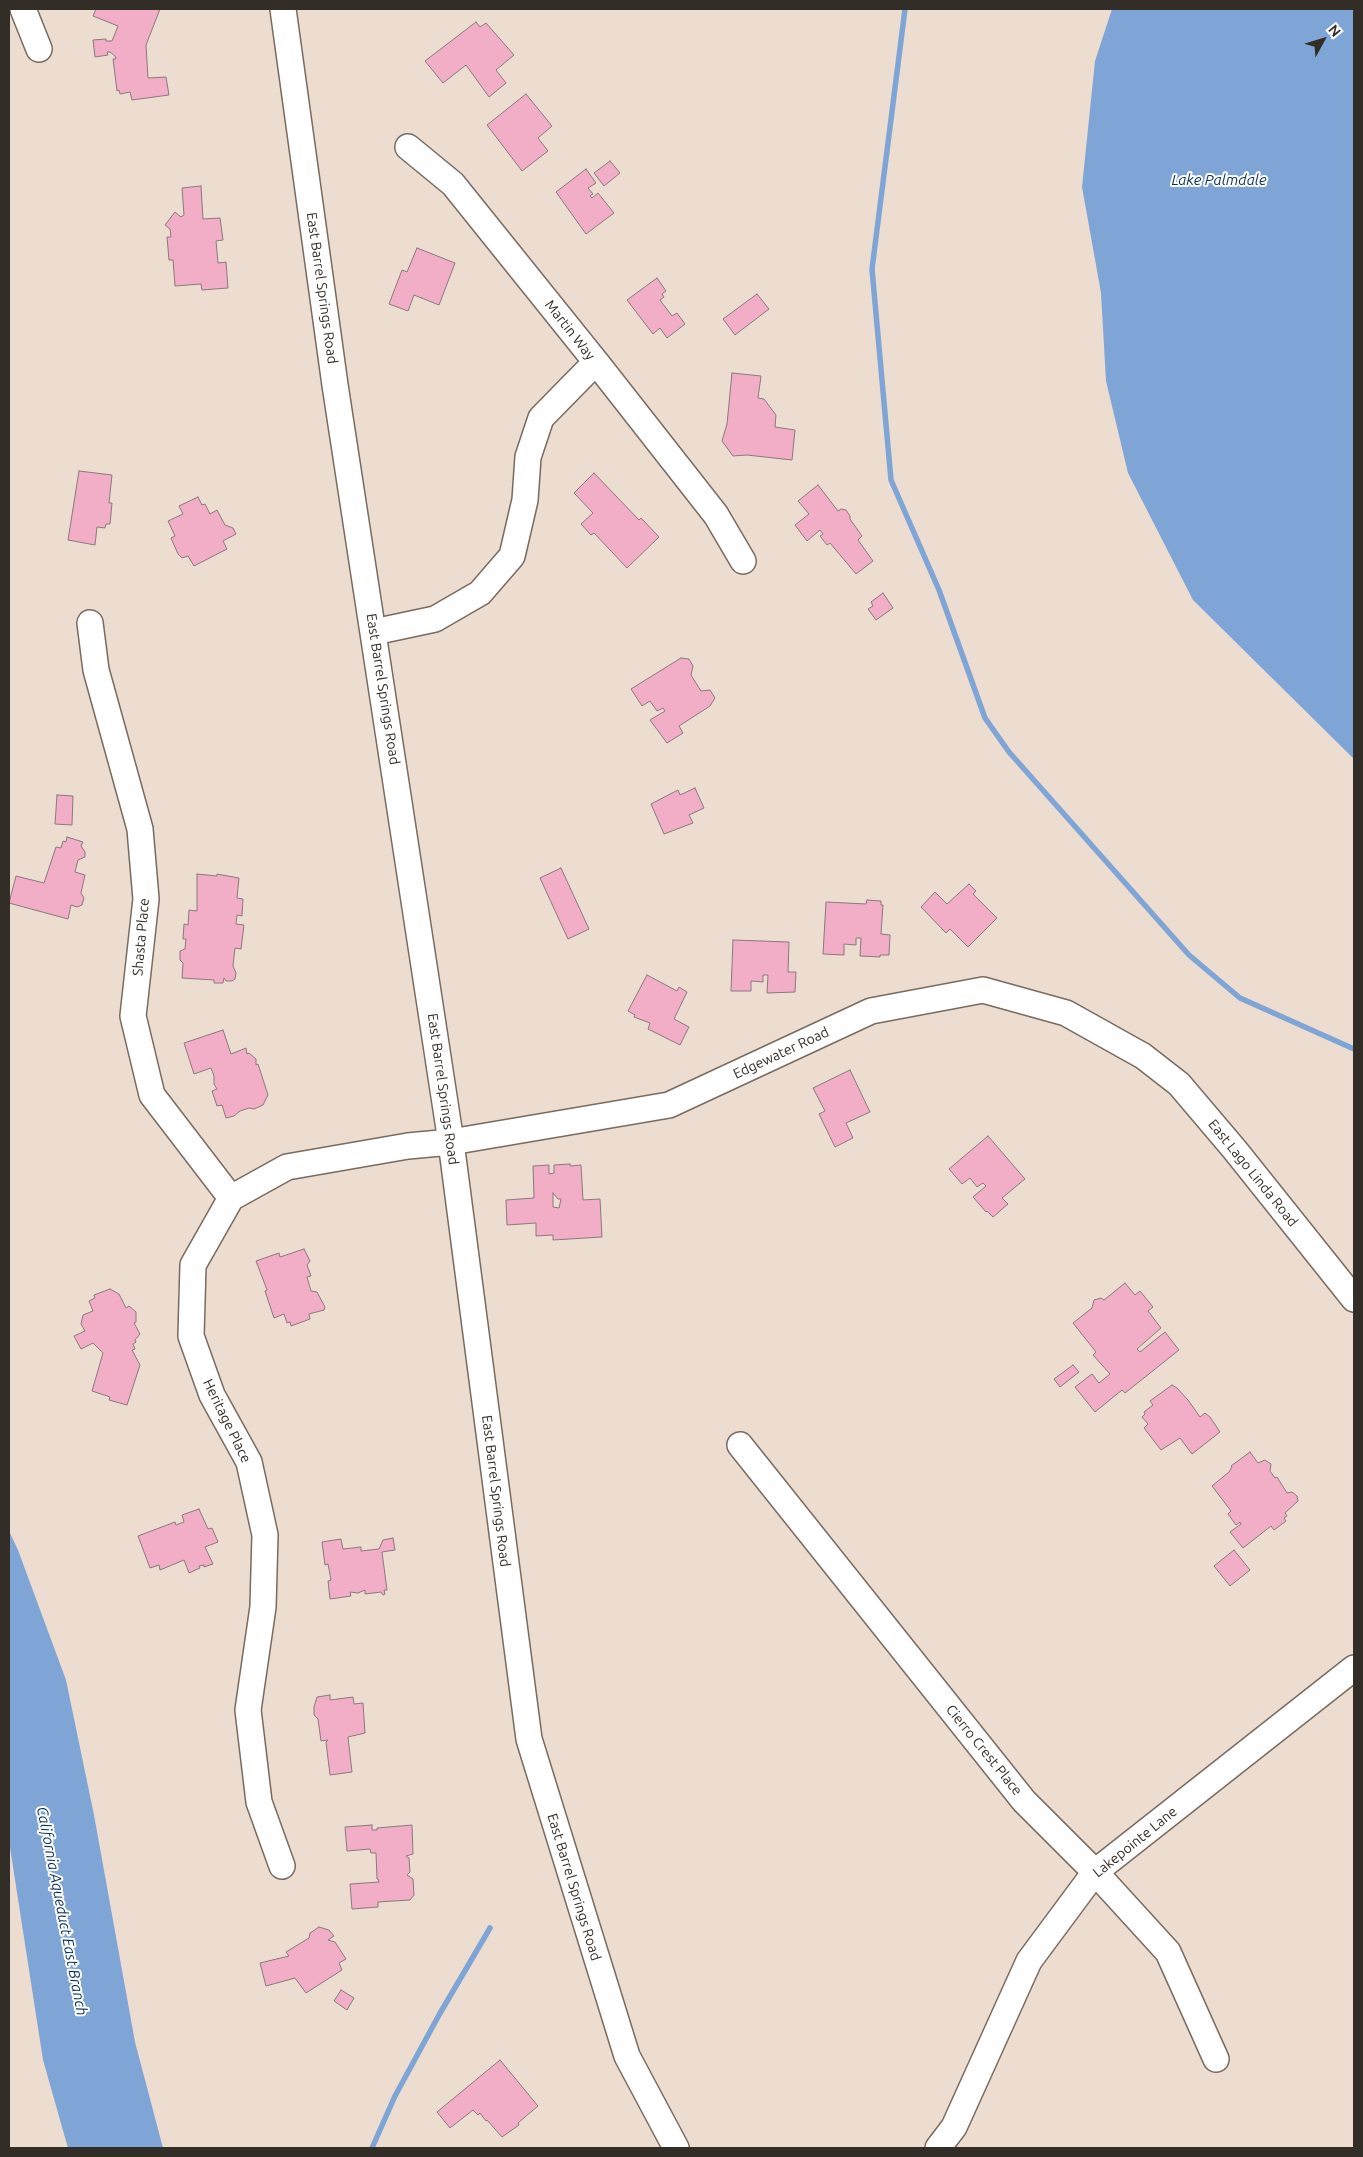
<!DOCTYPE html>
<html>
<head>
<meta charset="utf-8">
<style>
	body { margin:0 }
	#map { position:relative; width:1363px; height:2157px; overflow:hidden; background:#edddd1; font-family:Ubuntu,sans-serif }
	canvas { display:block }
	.frame { position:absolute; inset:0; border:10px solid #332d28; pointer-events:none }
	.north { position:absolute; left:1298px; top:15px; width:50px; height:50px; -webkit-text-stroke:4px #fff; paint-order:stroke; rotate:51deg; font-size:14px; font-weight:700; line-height:20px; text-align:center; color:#332d28 }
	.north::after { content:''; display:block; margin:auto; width:18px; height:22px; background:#332d28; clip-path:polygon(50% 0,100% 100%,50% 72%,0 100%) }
</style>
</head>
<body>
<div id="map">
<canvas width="1363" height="2157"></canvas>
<div class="frame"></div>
<div class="north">N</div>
</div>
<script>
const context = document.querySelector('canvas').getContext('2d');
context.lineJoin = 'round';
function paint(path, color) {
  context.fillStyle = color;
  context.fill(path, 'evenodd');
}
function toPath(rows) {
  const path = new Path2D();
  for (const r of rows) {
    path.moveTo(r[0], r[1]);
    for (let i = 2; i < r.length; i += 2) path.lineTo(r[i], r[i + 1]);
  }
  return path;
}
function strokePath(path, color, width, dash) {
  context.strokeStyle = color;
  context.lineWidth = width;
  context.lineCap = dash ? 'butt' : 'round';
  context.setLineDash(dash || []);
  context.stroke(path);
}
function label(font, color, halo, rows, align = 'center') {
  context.font = font + ' Ubuntu,sans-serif';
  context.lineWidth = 4;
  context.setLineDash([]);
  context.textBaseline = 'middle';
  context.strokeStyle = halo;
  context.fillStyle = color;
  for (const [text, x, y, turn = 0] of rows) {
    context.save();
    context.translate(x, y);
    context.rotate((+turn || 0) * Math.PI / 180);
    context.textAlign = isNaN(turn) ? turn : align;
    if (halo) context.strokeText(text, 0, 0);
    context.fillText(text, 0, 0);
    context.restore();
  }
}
paint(toPath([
	[1112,9,1354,9,1354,759,1193,600,1128,473,1106,381,1101,293,1082,187,1095,61],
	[9,1531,18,1550,66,1680,94,1815,135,2042,163,2148,68,2148,43,2060,9,1841]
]), '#7fa5d6');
strokePath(toPath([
	[905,9,872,269,891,480,939,590,985,718,1009,752,1189,955,1240,998,1354,1049],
	[372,2148,395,2096,439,2015,490,1928]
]), '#7fa5d6', 5.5);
const building = toPath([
	[96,9,160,9,146,45,148,78,166,77,169,95,132,100,130,92,120,94,119,90,117,91,113,59,116,59,115,56,110,52,107,52,108,55,95,57,93,40,106,39,106,41,112,41,118,26,93,16,96,9],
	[476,22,480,27,486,23,514,55,496,70,506,83,489,97,466,65,443,83,425,61,476,22],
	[526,94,552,126,538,138,548,151,522,171,487,125,526,94],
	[610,161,620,173,604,186,594,173,610,161],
	[586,169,596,183,588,188,593,194,590,196,592,198,598,193,614,213,586,234,556,192,586,169],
	[201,186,203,219,220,218,223,240,216,241,218,263,226,262,228,288,202,290,201,284,175,286,173,260,169,260,167,237,171,237,170,229,165,225,175,212,181,217,184,215,182,188,201,186],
	[417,248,455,263,439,305,414,295,408,311,389,304,402,270,407,272,417,248],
	[657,278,666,291,662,294,664,297,660,300,672,316,677,313,685,324,667,338,660,328,653,334,627,300,657,278],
	[757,294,769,309,735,335,723,319,757,294],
	[732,373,761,376,758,398,764,399,776,415,775,427,795,430,792,460,747,455,733,456,722,441,727,424,732,373],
	[79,471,112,475,109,503,112,503,110,524,106,524,105,528,97,527,95,545,68,540,79,471],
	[594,473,639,520,641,518,659,537,627,568,594,533,591,535,581,524,593,513,574,493,594,473],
	[818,485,838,511,841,509,846,510,850,516,850,519,862,536,858,540,873,561,856,574,830,543,827,545,820,536,823,534,820,530,807,541,795,525,809,514,798,501,818,485],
	[198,497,202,505,205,504,210,514,217,510,225,525,233,528,236,534,223,541,227,549,194,566,188,556,182,558,178,554,171,538,175,536,168,521,183,514,179,506,198,497],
	[883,593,893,608,876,620,868,609,873,606,871,602,883,593],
	[681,658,689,659,693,666,691,675,701,691,710,690,715,698,710,706,679,726,683,733,667,743,650,720,665,711,663,708,657,711,650,701,642,706,631,689,681,658],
	[695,788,704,808,689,815,693,823,664,834,651,804,678,790,680,795,695,788],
	[57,795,73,796,72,825,55,824,57,795],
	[67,837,83,842,81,846,85,852,85,857,78,860,75,872,85,875,81,893,84,898,82,905,77,907,71,905,68,919,9,903,16,876,44,883,56,847,61,848,63,841,66,842,67,837],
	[561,868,589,929,568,939,540,878,561,868],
	[197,874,217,876,217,874,239,878,237,898,243,899,242,916,237,915,236,924,244,925,241,949,235,948,233,966,236,973,235,979,232,981,226,981,224,978,223,983,214,983,214,980,182,978,183,963,180,960,180,951,185,949,186,939,183,939,184,924,188,925,189,910,197,911,197,874],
	[969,884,976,891,973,894,997,918,968,947,950,929,946,933,921,907,935,892,947,904,969,884],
	[867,900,881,901,881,905,883,905,881,934,890,935,889,955,880,955,880,957,860,956,861,938,856,938,856,945,844,944,844,955,823,954,826,902,866,904,867,900],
	[733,940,789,942,788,972,796,972,795,992,767,993,768,975,763,975,763,982,751,981,751,991,731,991,733,940],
	[647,975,677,991,679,987,687,992,674,1019,689,1027,680,1045,648,1029,650,1023,634,1017,635,1015,628,1011,647,975],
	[223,1030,231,1054,246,1048,247,1054,249,1053,256,1059,256,1065,258,1064,268,1095,263,1105,254,1109,249,1108,240,1111,234,1116,226,1118,222,1105,217,1106,212,1091,217,1089,214,1084,214,1076,211,1068,194,1074,184,1043,223,1030],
	[850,1070,870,1112,846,1123,853,1138,835,1147,819,1114,825,1111,813,1088,850,1070],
	[988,1136,1025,1179,1002,1198,1008,1204,993,1217,987,1211,986,1212,973,1197,986,1186,983,1183,977,1187,970,1178,962,1184,949,1169,988,1136],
	[570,1164,570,1166,581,1165,583,1200,600,1199,602,1237,553,1240,553,1235,536,1236,536,1223,507,1225,506,1200,534,1198,533,1166,549,1165,549,1174,554,1173,554,1165,570,1164],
	[553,1193,558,1199,561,1199,559,1208,553,1207,553,1193],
	[304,1249,310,1261,307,1265,311,1276,307,1277,311,1291,317,1292,325,1307,324,1310,309,1314,310,1319,291,1326,290,1322,287,1323,284,1314,274,1318,265,1291,267,1290,264,1282,256,1261,279,1253,280,1257,304,1249],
	[1125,1283,1135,1295,1140,1291,1153,1307,1148,1311,1161,1328,1137,1349,1140,1352,1165,1332,1179,1350,1125,1393,1122,1390,1095,1412,1075,1387,1092,1374,1099,1383,1110,1374,1093,1355,1096,1352,1073,1323,1092,1308,1094,1300,1101,1298,1104,1300,1125,1283],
	[110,1289,119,1294,126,1308,129,1306,136,1312,136,1322,134,1323,140,1334,135,1340,136,1342,133,1344,135,1349,132,1350,140,1365,127,1405,109,1400,110,1397,92,1391,103,1353,93,1343,81,1349,74,1336,85,1331,81,1324,83,1315,93,1311,89,1301,95,1298,94,1295,110,1289],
	[1073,1365,1079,1372,1060,1387,1054,1379,1073,1365],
	[1172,1385,1177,1388,1188,1400,1200,1417,1205,1413,1210,1417,1220,1432,1192,1454,1180,1438,1161,1450,1144,1428,1148,1424,1142,1417,1145,1414,1144,1412,1153,1405,1150,1401,1172,1385],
	[1250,1452,1258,1463,1265,1460,1271,1464,1270,1471,1275,1478,1277,1477,1287,1493,1292,1492,1297,1496,1298,1501,1285,1513,1287,1516,1284,1518,1286,1521,1274,1530,1271,1526,1243,1548,1230,1532,1241,1524,1240,1522,1236,1525,1228,1514,1231,1511,1212,1486,1229,1472,1232,1467,1231,1466,1250,1452],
	[199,1509,208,1529,212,1528,218,1542,205,1547,213,1564,204,1567,204,1565,199,1566,200,1568,189,1573,184,1560,160,1570,159,1565,150,1568,138,1536,175,1522,176,1525,184,1522,182,1515,199,1509],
	[393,1538,395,1550,382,1552,387,1590,384,1590,385,1594,383,1595,381,1592,365,1594,365,1590,358,1593,350,1592,351,1596,330,1599,328,1581,331,1580,328,1564,325,1565,322,1542,341,1539,343,1549,361,1547,361,1551,379,1549,383,1540,393,1538],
	[1234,1550,1250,1570,1230,1586,1214,1566,1234,1550],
	[330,1695,330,1700,353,1697,354,1704,363,1703,365,1733,348,1737,352,1772,330,1775,326,1742,328,1740,321,1741,318,1719,314,1715,314,1707,317,1697,330,1695],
	[372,1825,372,1830,377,1830,377,1828,412,1825,413,1854,406,1856,409,1858,410,1872,407,1875,413,1879,414,1895,410,1900,378,1902,378,1907,352,1909,350,1884,379,1882,378,1879,377,1879,376,1853,371,1853,370,1849,347,1851,345,1827,372,1825],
	[319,1927,329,1930,334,1936,328,1940,335,1942,346,1959,339,1963,342,1970,306,1993,295,1978,266,1986,260,1963,289,1956,286,1952,309,1938,310,1933,319,1927],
	[341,1990,354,1998,347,2010,334,2001,341,1990],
	[500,2060,538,2106,518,2123,519,2125,502,2137,487,2120,486,2121,480,2113,478,2115,473,2110,450,2128,437,2112,500,2060]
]);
paint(building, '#f1aec6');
strokePath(building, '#8a787e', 1);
const minor = toPath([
	[23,9,39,49],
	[283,9,335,385,451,1142,529,1739,627,2056,676,2148],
	[596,362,716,515,743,561],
	[90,623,96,670,140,829,146,899,133,1016,152,1095,231,1198],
	[374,632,435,619,480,593,512,556,525,500,528,457,541,418,596,362,453,184,408,147],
	[740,1445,1024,1801,1095,1872,1168,1952,1216,2059],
	[282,1866,259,1802,248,1710,263,1607,265,1535,249,1462,212,1395,191,1336,193,1265,231,1198,287,1167,408,1146,451,1142,669,1105,871,1011,983,990,1066,1013,1143,1056,1179,1084,1235,1150,1354,1299],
	[938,2148,954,2127,1029,1961,1095,1872,1354,1668]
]);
strokePath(minor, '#796b60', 28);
strokePath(minor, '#fff', 25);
label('14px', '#332d28', '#fff', [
	["East Barrel Springs Road",322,288,82],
	["Martin Way",570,330,52],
	["East Barrel Springs Road",383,689,81],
	["Shasta Place",141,937,-85],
	["Edgewater Road",781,1053,-25],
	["East Barrel Springs Road",443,1089,82],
	["East Lago Linda Road",1253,1173,51],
	["Heritage Place",227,1421,64],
	["East Barrel Springs Road",496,1491,83],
	["Cierro Crest Place",984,1750,51],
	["Lakepointe Lane",1135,1842,-39],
	["East Barrel Springs Road",574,1887,73]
]);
label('italic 15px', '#0a325f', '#fff', [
	["Lake Palmdale",1219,180],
	["California Aqueduct East Branch",62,1911,79]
]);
</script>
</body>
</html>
